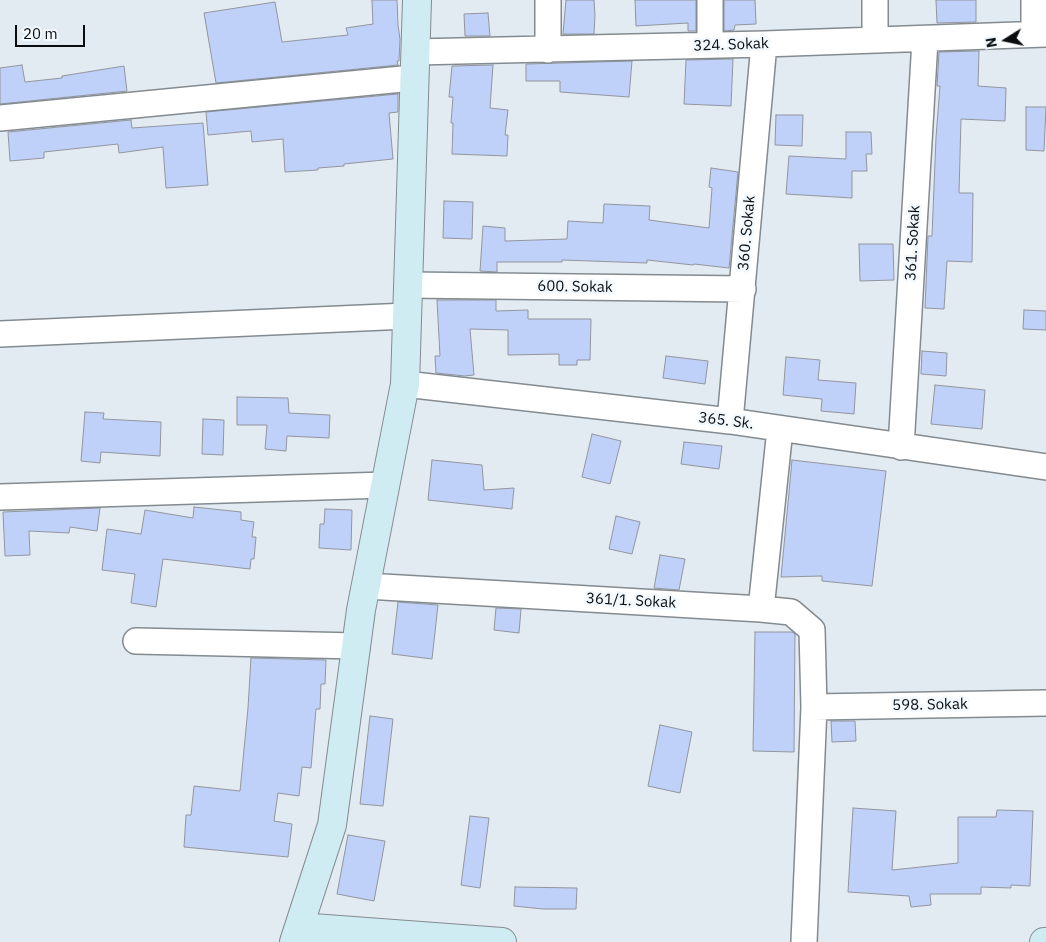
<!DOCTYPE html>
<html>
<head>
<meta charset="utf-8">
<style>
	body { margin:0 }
	#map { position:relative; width:1046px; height:942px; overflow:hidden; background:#e3ebf2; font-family:"IBM Plex Sans",sans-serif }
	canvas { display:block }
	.north { position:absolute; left:981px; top:15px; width:50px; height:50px; -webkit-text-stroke:4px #f1f9ff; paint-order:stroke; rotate:260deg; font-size:14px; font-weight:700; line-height:20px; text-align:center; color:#0a0c0e }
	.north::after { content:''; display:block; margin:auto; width:18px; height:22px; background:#0a0c0e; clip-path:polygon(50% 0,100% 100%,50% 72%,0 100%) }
	.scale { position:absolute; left:15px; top:25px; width:70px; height:22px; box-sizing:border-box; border:2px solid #0a0c0e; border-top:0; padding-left:6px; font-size:15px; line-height:18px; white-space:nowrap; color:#0a0c0e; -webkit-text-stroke:4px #f1f9ff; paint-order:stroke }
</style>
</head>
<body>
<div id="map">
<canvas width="1046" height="942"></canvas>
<div class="north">N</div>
<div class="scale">20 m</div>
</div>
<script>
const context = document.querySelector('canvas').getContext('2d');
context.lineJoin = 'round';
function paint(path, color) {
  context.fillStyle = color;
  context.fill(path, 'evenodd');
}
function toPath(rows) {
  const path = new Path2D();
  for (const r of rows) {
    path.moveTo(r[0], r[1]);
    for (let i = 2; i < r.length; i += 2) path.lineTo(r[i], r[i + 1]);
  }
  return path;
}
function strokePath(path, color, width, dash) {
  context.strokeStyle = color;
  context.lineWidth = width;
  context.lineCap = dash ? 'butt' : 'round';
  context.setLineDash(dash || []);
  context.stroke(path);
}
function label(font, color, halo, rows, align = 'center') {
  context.font = font + ' "IBM Plex Sans",sans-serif';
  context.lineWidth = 5;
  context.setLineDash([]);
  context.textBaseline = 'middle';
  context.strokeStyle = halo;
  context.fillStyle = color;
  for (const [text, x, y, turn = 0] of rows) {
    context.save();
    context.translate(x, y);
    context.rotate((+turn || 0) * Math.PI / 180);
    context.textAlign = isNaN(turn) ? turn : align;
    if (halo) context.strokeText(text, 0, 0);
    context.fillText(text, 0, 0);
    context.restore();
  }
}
const building = toPath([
	[372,0,397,0,398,25,400,39,399,61,397,61,398,65,216,83,204,13,275,2,282,42,348,35,346,28,373,24,372,0],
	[566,0,594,0,595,15,594,34,563,34,566,0],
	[635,0,696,0,696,31,688,31,688,23,636,26,635,0],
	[724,0,755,0,756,24,735,25,734,30,724,31,724,0],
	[936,0,976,0,976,22,937,23,936,0],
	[488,13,490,36,465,36,464,14,488,13],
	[979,51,978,86,1006,88,1005,121,961,119,959,193,973,193,972,262,947,261,944,309,925,308,928,236,932,236,936,137,940,86,937,86,939,52,979,51],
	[733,59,731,106,684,104,686,60,733,59],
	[632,61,629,97,560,92,560,81,526,81,526,64,632,61],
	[22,65,25,82,62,78,62,76,124,66,127,91,0,104,0,68,22,65],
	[493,65,490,108,508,110,505,135,508,135,507,156,452,154,453,123,451,123,453,97,449,97,452,66,493,65],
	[398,94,398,112,389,113,393,159,344,164,344,166,318,168,318,170,285,172,283,139,252,142,251,131,208,135,206,112,398,94],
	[1026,107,1046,107,1044,151,1026,150,1026,107],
	[776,115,803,115,802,146,775,145,776,115],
	[131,120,132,128,203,123,208,185,166,188,163,147,119,153,118,144,44,152,44,158,10,161,8,132,131,120],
	[846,132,871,132,872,154,866,154,867,171,852,171,852,198,786,194,789,156,846,159,846,132],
	[711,168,738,172,729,268,694,264,693,265,647,260,647,263,562,260,562,262,497,262,497,272,480,271,483,226,505,228,505,241,567,239,568,221,603,223,604,204,650,206,649,220,709,228,712,188,709,187,711,168],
	[444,201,473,202,472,239,443,238,444,201],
	[859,244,893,244,894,280,860,281,859,244],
	[437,300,496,300,496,311,528,310,528,319,591,319,590,360,577,360,577,365,559,365,559,354,508,355,508,330,470,329,474,375,465,376,436,373,435,356,440,356,437,300],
	[1024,310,1046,311,1046,330,1023,329,1024,310],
	[922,351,947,353,946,376,921,374,922,351],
	[666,356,708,361,705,384,663,378,666,356],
	[786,357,820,360,818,380,856,383,854,414,821,411,822,399,783,395,786,357],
	[935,385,985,390,982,429,931,424,935,385],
	[237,397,288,398,289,413,330,415,329,438,287,436,286,451,265,449,267,425,237,425,237,397],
	[85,412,104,413,103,419,161,422,160,456,101,452,100,463,81,461,85,412],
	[203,419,224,420,223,455,202,454,203,419],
	[592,434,621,441,610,484,582,477,592,434],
	[684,442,722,446,719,469,681,464,684,442],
	[432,460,482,465,484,490,514,488,512,509,428,500,432,460],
	[792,460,886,471,872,586,822,581,822,576,781,577,792,460],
	[194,507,241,512,241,520,254,522,252,537,256,537,254,559,251,559,250,569,163,559,156,607,131,603,135,574,102,570,107,529,141,534,145,510,193,518,194,507],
	[100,508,97,531,70,527,69,533,29,531,30,555,5,556,3,512,100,508],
	[325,509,352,510,351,550,319,548,320,524,324,524,325,509],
	[616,516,640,522,632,554,609,549,616,516],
	[660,555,685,559,679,590,654,588,660,555],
	[398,602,438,605,432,659,392,654,398,602],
	[496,608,521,609,519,633,494,630,496,608],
	[755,632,792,632,795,634,794,752,753,751,755,632],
	[251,658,326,660,325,684,321,684,320,709,316,709,311,768,302,767,299,796,278,793,274,821,292,824,288,857,184,847,186,815,191,815,194,786,240,791,248,708,251,658],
	[370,716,393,719,383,806,360,804,370,716],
	[831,721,855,721,856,741,832,742,831,721],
	[660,725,692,732,680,793,648,786,660,725],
	[853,808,896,811,892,870,958,863,958,817,996,817,997,810,1033,811,1030,886,1011,885,1011,888,981,887,981,894,930,894,931,905,911,907,909,896,848,892,853,808],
	[470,816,489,818,480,888,461,885,470,816],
	[348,835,385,841,374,901,337,894,348,835],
	[515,887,577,888,576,909,543,909,514,906,515,887]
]);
paint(building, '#bfd0f9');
strokePath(building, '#92959d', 1);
const street = toPath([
	[548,0,548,50],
	[875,0,875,39],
	[1034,0,1034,34],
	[710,45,710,0],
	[415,52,764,44,1046,34],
	[0,118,413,78],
	[408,285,743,289],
	[0,334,407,316],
	[405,384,730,421,1046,467],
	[730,421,764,44],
	[901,447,925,40],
	[0,497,385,485],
	[366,586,761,609,791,612,812,630,814,707,804,942],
	[761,609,780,429],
	[136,641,357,646],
	[814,707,1046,703]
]);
const secondary = toPath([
	[299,927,502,942],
	[294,942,332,825,361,610,405,384,417,0],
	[1044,942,1046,942]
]);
strokePath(street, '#838b90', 28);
strokePath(secondary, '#838b90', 30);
strokePath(street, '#fff', 25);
strokePath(secondary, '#d0ecf3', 28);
label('15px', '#0a0c0e', '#f1f9ff', [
	["324. Sokak",731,45,-2],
	["360. Sokak",747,233,-85],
	["361. Sokak",913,243,-87],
	["600. Sokak",575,287,1],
	["365. Sk.",726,421,7],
	["361/1. Sokak",631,601,3],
	["598. Sokak",930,705,-1]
]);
</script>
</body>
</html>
